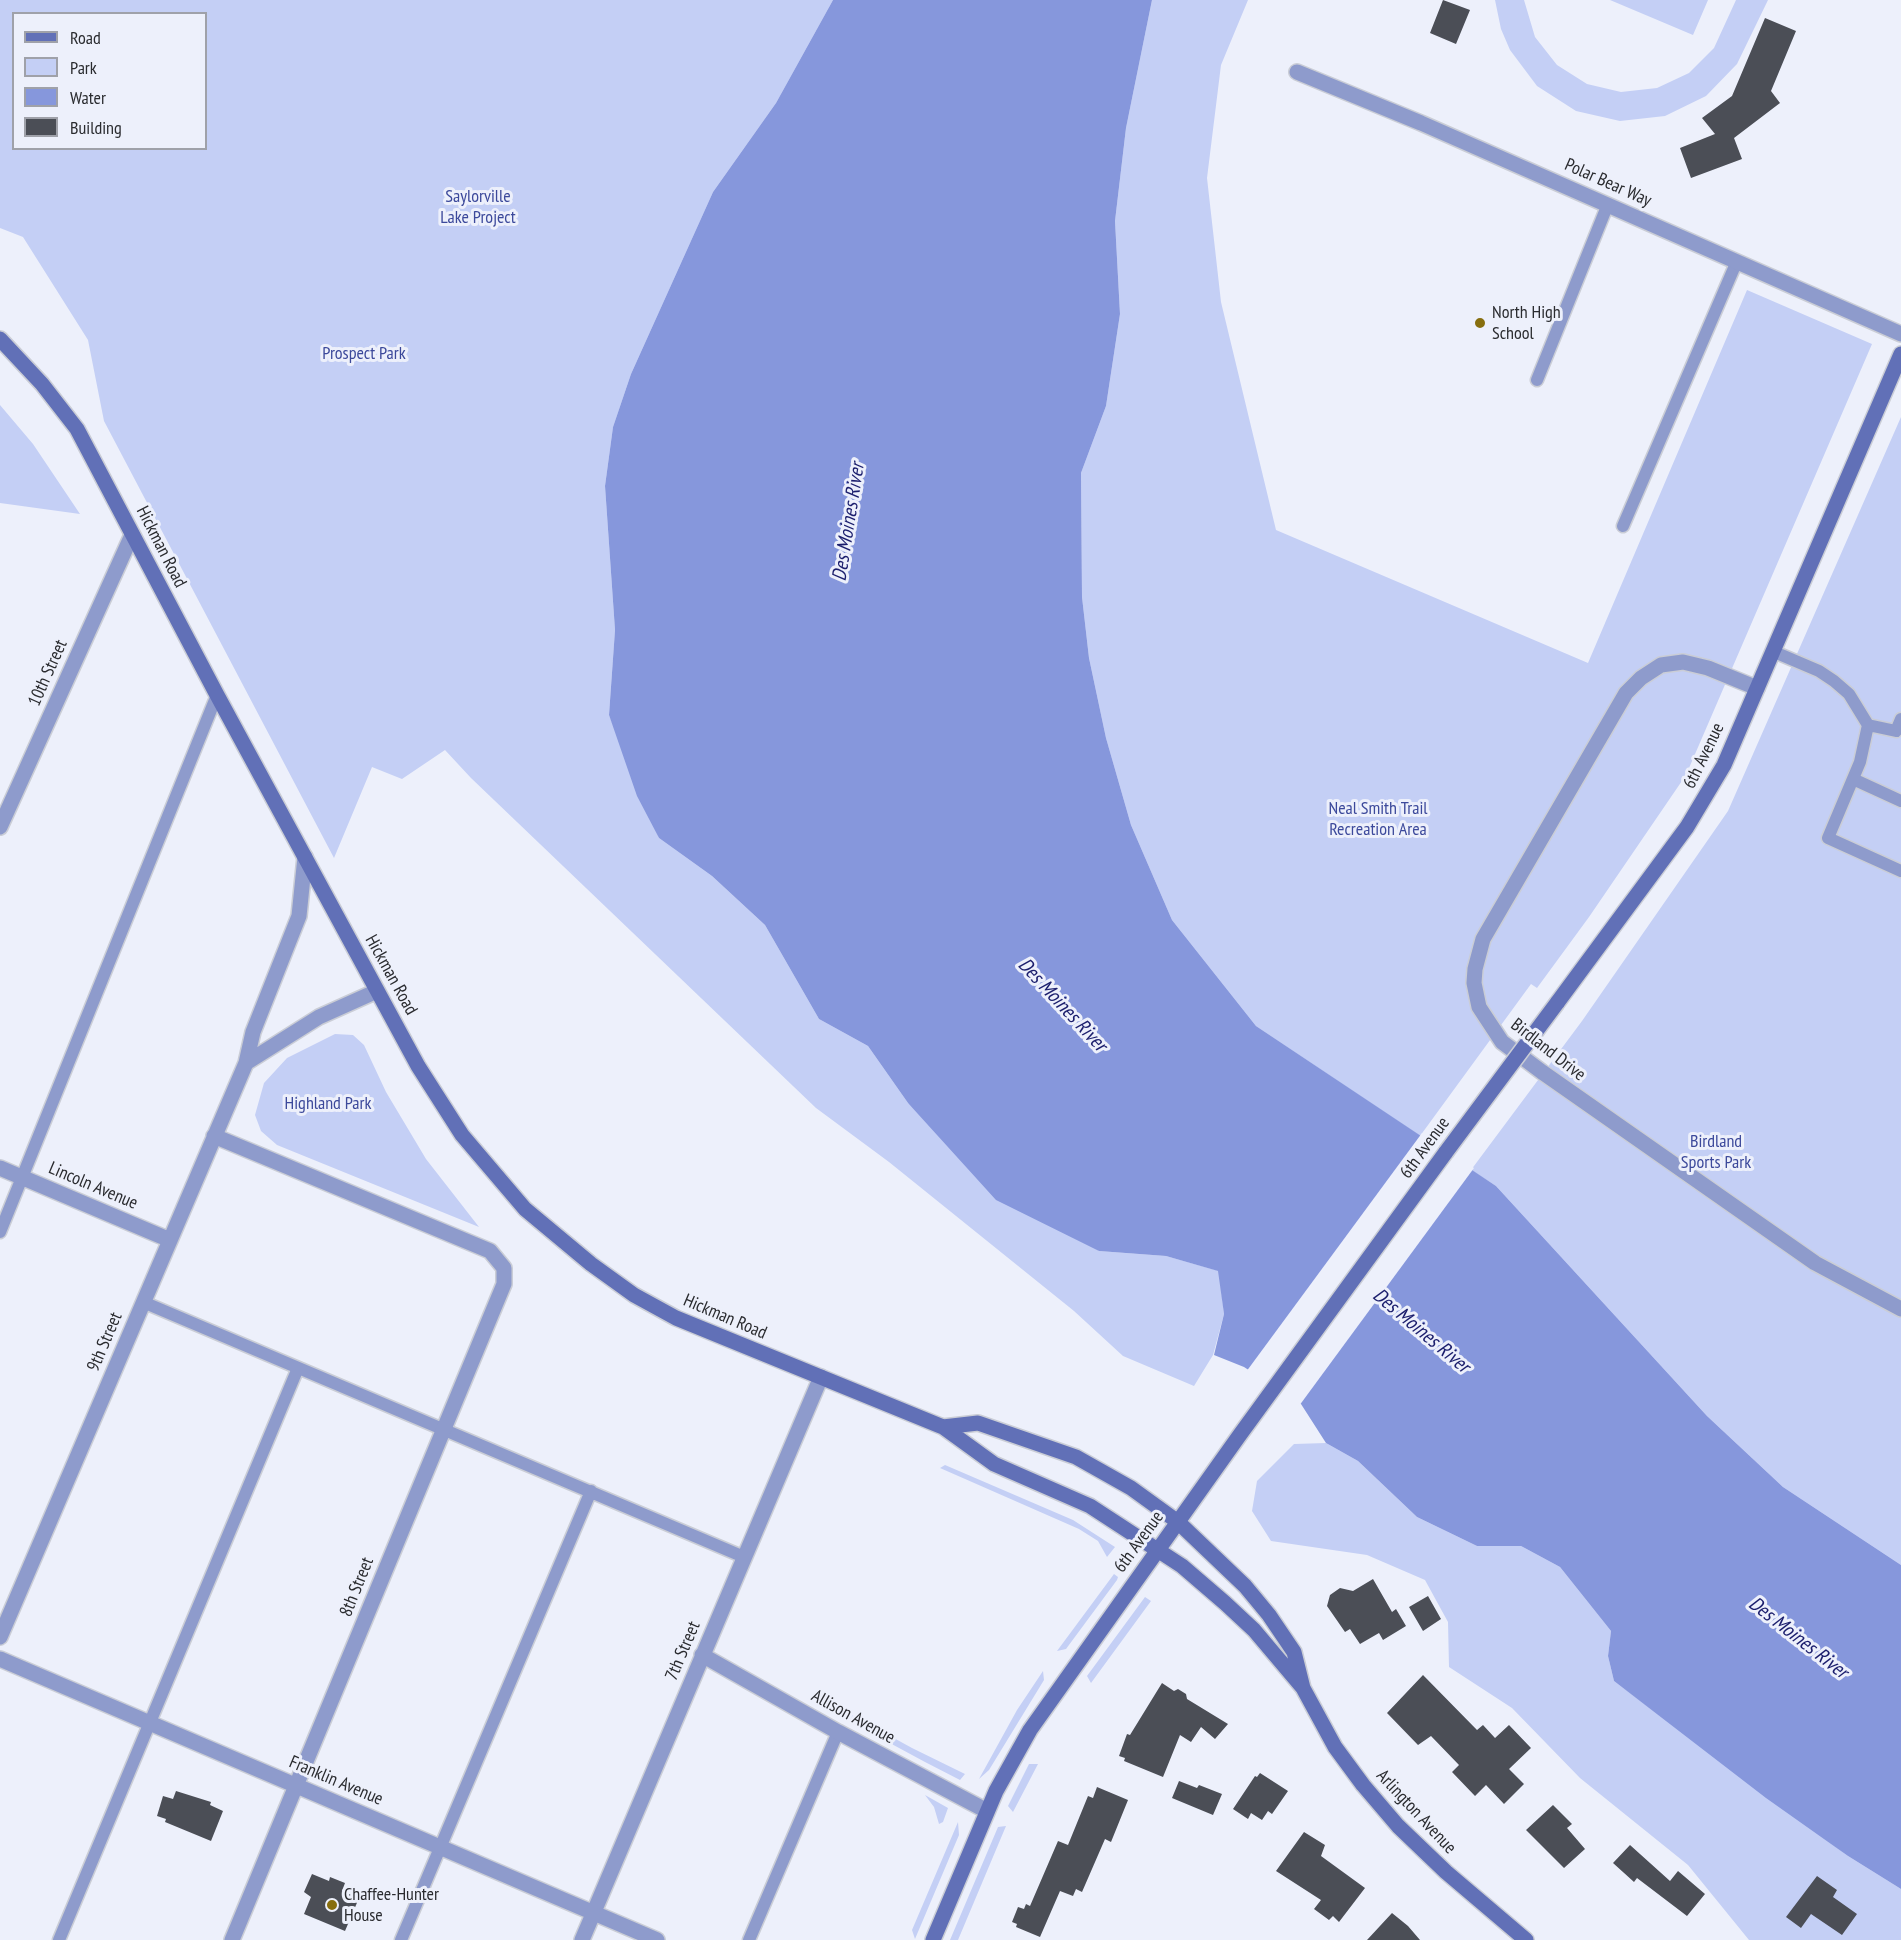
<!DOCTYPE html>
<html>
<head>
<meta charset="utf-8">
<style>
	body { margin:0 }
	#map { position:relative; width:1901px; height:1940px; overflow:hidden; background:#edf0fb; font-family:"PT Sans Narrow",sans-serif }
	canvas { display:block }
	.legend { position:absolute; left:12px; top:12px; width:195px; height:138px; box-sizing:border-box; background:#edf0fb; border:2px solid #9fa1a9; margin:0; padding:8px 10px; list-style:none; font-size:18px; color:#2a2b2f }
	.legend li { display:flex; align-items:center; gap:12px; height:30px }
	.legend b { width:30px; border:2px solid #9fa1a9 }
</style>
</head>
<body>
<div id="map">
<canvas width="1901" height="1940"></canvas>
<ul class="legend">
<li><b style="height:8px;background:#6170b7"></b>Road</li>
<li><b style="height:16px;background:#c4cff5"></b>Park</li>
<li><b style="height:16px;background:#8697dc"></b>Water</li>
<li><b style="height:16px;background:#4b4e56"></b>Building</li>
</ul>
</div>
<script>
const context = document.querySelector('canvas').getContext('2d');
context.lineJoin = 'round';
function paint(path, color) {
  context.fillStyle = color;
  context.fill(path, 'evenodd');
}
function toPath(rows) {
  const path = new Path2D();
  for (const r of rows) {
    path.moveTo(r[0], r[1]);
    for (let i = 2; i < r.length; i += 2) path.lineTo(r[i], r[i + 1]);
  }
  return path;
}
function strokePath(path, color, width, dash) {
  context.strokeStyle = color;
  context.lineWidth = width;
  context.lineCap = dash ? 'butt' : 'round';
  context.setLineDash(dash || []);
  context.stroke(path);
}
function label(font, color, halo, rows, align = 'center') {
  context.font = font + ' "PT Sans Narrow",sans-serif';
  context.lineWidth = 6;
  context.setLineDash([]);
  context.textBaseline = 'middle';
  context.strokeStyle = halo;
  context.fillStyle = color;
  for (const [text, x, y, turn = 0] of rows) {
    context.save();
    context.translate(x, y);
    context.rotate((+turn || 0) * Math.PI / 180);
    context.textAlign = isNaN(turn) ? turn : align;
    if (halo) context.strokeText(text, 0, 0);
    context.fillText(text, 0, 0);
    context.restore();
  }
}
paint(toPath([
	[0,0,833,0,776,103,713,192,631,374,613,427,605,486,615,630,609,715,659,838,712,876,765,925,819,1019,868,1046,908,1103,1099,1251,1166,1256,1219,1271,1224,1314,1213,1355,1194,1386,1123,1356,1074,1311,889,1162,816,1108,471,778,445,750,402,779,372,767,334,858,104,421,88,340,23,237,0,228],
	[14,14,206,14,206,148,14,148],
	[1152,0,1248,0,1221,65,1207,178,1221,302,1276,530,1588,663,1747,290,1872,344,1686,775,1589,917,1537,988,1531,984,1420,1136,1256,1026,1172,920,1131,825,1106,738,1089,658,1082,597,1081,473,1106,406,1120,314,1115,221,1126,128],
	[1495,0,1524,0,1535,37,1557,65,1587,84,1621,92,1657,88,1689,73,1714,48,1736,0,1768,0,1737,64,1706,96,1665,116,1620,121,1576,111,1537,86,1510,50,1501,29],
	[1610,0,1708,0,1693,35],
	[0,405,33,444,80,514,0,503],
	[1901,417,1901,1565,1783,1487,1707,1416,1496,1186,1471,1170,1582,1021,1728,811],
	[335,1034,353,1035,364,1045,386,1092,426,1159,479,1227,277,1145,261,1131,255,1115,264,1083,287,1058],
	[1326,1443,1358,1461,1417,1517,1477,1546,1521,1546,1560,1567,1611,1631,1608,1656,1614,1681,1848,1856,1901,1889,1901,1940,1749,1940,1688,1865,1580,1778,1512,1708,1449,1667,1448,1622,1425,1580,1367,1555,1271,1541,1252,1511,1257,1481,1294,1444],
	[945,1465,1073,1520,1115,1547,1107,1557,1098,1541,1079,1529,940,1468],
	[1114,1574,1118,1577,1117,1580,1066,1649,1057,1651],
	[1145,1597,1151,1601,1091,1683,1087,1676],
	[1043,1671,1044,1680,989,1770,979,1779,1017,1710],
	[850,1714,912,1748,965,1774,960,1780,925,1762,849,1721],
	[1029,1764,1038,1764,1013,1812,1008,1806],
	[925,1795,948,1808,943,1822,939,1824,934,1807],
	[958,1822,959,1835,915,1939,912,1930],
	[1006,1826,958,1940,950,1940,998,1827]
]), '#c4cff5');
paint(toPath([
	[833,0,1152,0,1126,128,1115,221,1120,314,1106,406,1081,473,1082,597,1089,658,1106,738,1131,825,1172,920,1256,1026,1496,1186,1707,1416,1783,1487,1901,1565,1901,1889,1848,1856,1766,1798,1614,1681,1608,1656,1611,1631,1560,1567,1521,1546,1477,1546,1417,1517,1358,1461,1326,1443,1301,1404,1244,1367,1214,1355,1224,1314,1218,1271,1166,1256,1099,1251,996,1200,908,1103,868,1046,819,1019,765,925,712,876,659,838,637,796,609,715,615,630,605,486,613,427,631,374,713,192,776,103]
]), '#8697dc');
paint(toPath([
	[1422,1133,1474,1168,1299,1406,1246,1372]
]), '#edf0fb');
paint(toPath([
	[1443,0,1470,10,1456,44,1430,33],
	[1765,18,1796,31,1771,91,1780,103,1734,138,1742,159,1691,178,1680,148,1715,134,1702,118,1732,96],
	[1373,1579,1392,1612,1396,1609,1406,1626,1383,1640,1379,1633,1360,1644,1350,1629,1345,1632,1327,1606,1330,1595,1340,1588,1353,1591],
	[1428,1596,1441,1619,1423,1631,1409,1607],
	[1423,1675,1477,1730,1483,1725,1495,1738,1509,1725,1531,1748,1509,1769,1524,1784,1504,1804,1486,1785,1475,1796,1452,1772,1459,1765,1431,1736,1418,1745,1387,1713],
	[1162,1683,1174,1691,1178,1689,1186,1694,1187,1699,1228,1724,1215,1739,1201,1727,1191,1742,1180,1735,1163,1777,1124,1761,1125,1758,1119,1756,1127,1734,1130,1735],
	[1260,1773,1288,1791,1272,1814,1268,1811,1262,1820,1251,1813,1248,1819,1233,1809,1255,1776,1257,1777],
	[1179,1781,1197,1788,1199,1785,1222,1794,1213,1815,1172,1798],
	[1097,1787,1128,1800,1111,1842,1105,1839,1082,1892,1076,1889,1073,1896,1060,1891,1040,1937,1016,1927,1017,1924,1012,1922,1018,1907,1024,1909,1026,1904,1030,1906,1058,1841,1068,1845,1088,1796,1093,1798],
	[176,1791,211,1802,210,1805,223,1811,211,1841,165,1822,166,1819,157,1816,163,1796,173,1799],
	[1553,1805,1572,1824,1567,1828,1585,1849,1564,1868,1526,1830],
	[1304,1832,1325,1845,1321,1856,1365,1888,1339,1922,1333,1916,1329,1920,1314,1909,1321,1900,1276,1871],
	[1630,1845,1670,1881,1678,1871,1705,1894,1687,1916,1637,1878,1634,1882,1613,1863],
	[312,1874,329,1881,330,1877,345,1883,342,1891,359,1898,345,1931,304,1914,311,1897,304,1892],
	[1817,1876,1837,1890,1833,1897,1857,1914,1842,1935,1811,1914,1801,1928,1786,1917],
	[1392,1913,1408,1926,1420,1940,1367,1940]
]), '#4b4e56');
const service = toPath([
	[1537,380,1608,204],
	[1623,526,1737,261],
	[1772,651,1819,671,1834,681,1849,694,1868,725,1896,731,1901,719],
	[1868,725,1860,762,1828,838,1901,871],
	[1853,779,1901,801],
	[0,1232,217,695],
	[143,1302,744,1557],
	[59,1940,298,1368],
	[401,1940,591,1491],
	[749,1940,838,1732]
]);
const minor = toPath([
	[1297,72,1421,123,1901,334],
	[0,827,132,535],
	[246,1063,319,1017,377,991],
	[214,1136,490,1251,504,1268,504,1284,232,1940],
	[0,1168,170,1240],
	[0,1637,246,1063,253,1032,299,916,305,857],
	[702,1655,838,1732,987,1811],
	[0,1659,657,1940],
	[582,1940,821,1377]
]);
const tertiary = toPath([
	[1757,688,1708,668,1683,662,1661,665,1641,678,1626,693,1483,939,1475,969,1474,983,1479,1007,1502,1042,1542,1072,1815,1263,1901,1309]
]);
const secondary = toPath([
	[0,339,42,384,77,429,217,695,418,1066,462,1135,525,1209,591,1264,634,1295,676,1318,943,1427,994,1464,1090,1506,1182,1566,1225,1603,1254,1630,1303,1688],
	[1557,1003,1687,827,1724,765,1901,354],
	[943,1427,978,1423,1076,1457,1131,1488,1178,1522,1245,1586,1269,1615,1294,1652,1303,1688,1335,1747,1363,1785,1398,1826,1446,1872,1526,1940],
	[933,1940,996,1791,1030,1730,1239,1436,1446,1152]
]);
strokePath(service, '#cacdd6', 15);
strokePath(minor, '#cacdd6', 18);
strokePath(tertiary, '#cacdd6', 18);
strokePath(secondary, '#cacdd6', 18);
strokePath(service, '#8e9bcc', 12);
strokePath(minor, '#8e9bcc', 15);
strokePath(tertiary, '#8e9bcc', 15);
strokePath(secondary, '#6170b7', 15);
const secondaryBridge = toPath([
	[1446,1152,1557,1003]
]);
strokePath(secondaryBridge, '#cacdd6', 18, []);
strokePath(secondaryBridge, '#6170b7', 15);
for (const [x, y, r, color] of [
	[1480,323,6,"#876e0e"],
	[332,1905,6,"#876e0e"]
]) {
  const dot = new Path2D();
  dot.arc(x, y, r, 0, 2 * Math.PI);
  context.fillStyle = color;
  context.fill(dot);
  strokePath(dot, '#edf0fb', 2);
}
label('18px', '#2a2b2f', '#edf0fb', [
	["Polar Bear Way",1608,183,24],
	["Hickman Road",161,547,63],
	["10th Street",48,673,-66],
	["6th Avenue",1704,756,-64],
	["Hickman Road",391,975,61],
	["Birdland Drive",1548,1050,38],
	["6th Avenue",1425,1148,-54],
	["Lincoln Avenue",93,1186,23],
	["Hickman Road",725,1317,23],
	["9th Street",105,1342,-67],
	["6th Avenue",1139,1542,-54],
	["8th Street",357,1587,-68],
	["7th Street",683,1651,-67],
	["Allison Avenue",853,1717,29],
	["Franklin Avenue",336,1781,23],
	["Arlington Avenue",1416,1812,47]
]);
label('18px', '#3c499b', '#edf0fb', [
	["Saylorville",478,197],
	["Lake Project",478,218],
	["Prospect Park",364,354],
	["Neal Smith Trail",1378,809],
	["Recreation Area",1378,830],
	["Highland Park",328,1104],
	["Birdland",1716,1142],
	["Sports Park",1716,1163]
]);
label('18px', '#2a2b2f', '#edf0fb', [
	["North High",1492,313],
	["School",1492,334],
	["Chaffee-Hunter",344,1895],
	["House",344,1916]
], 'left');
label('italic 20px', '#1b1e6d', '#edf0fb', [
	["Des Moines River",849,522,-81],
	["Des Moines River",1062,1005,47],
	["Des Moines River",1421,1331,40],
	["Des Moines River",1798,1638,38]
]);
</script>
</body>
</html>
